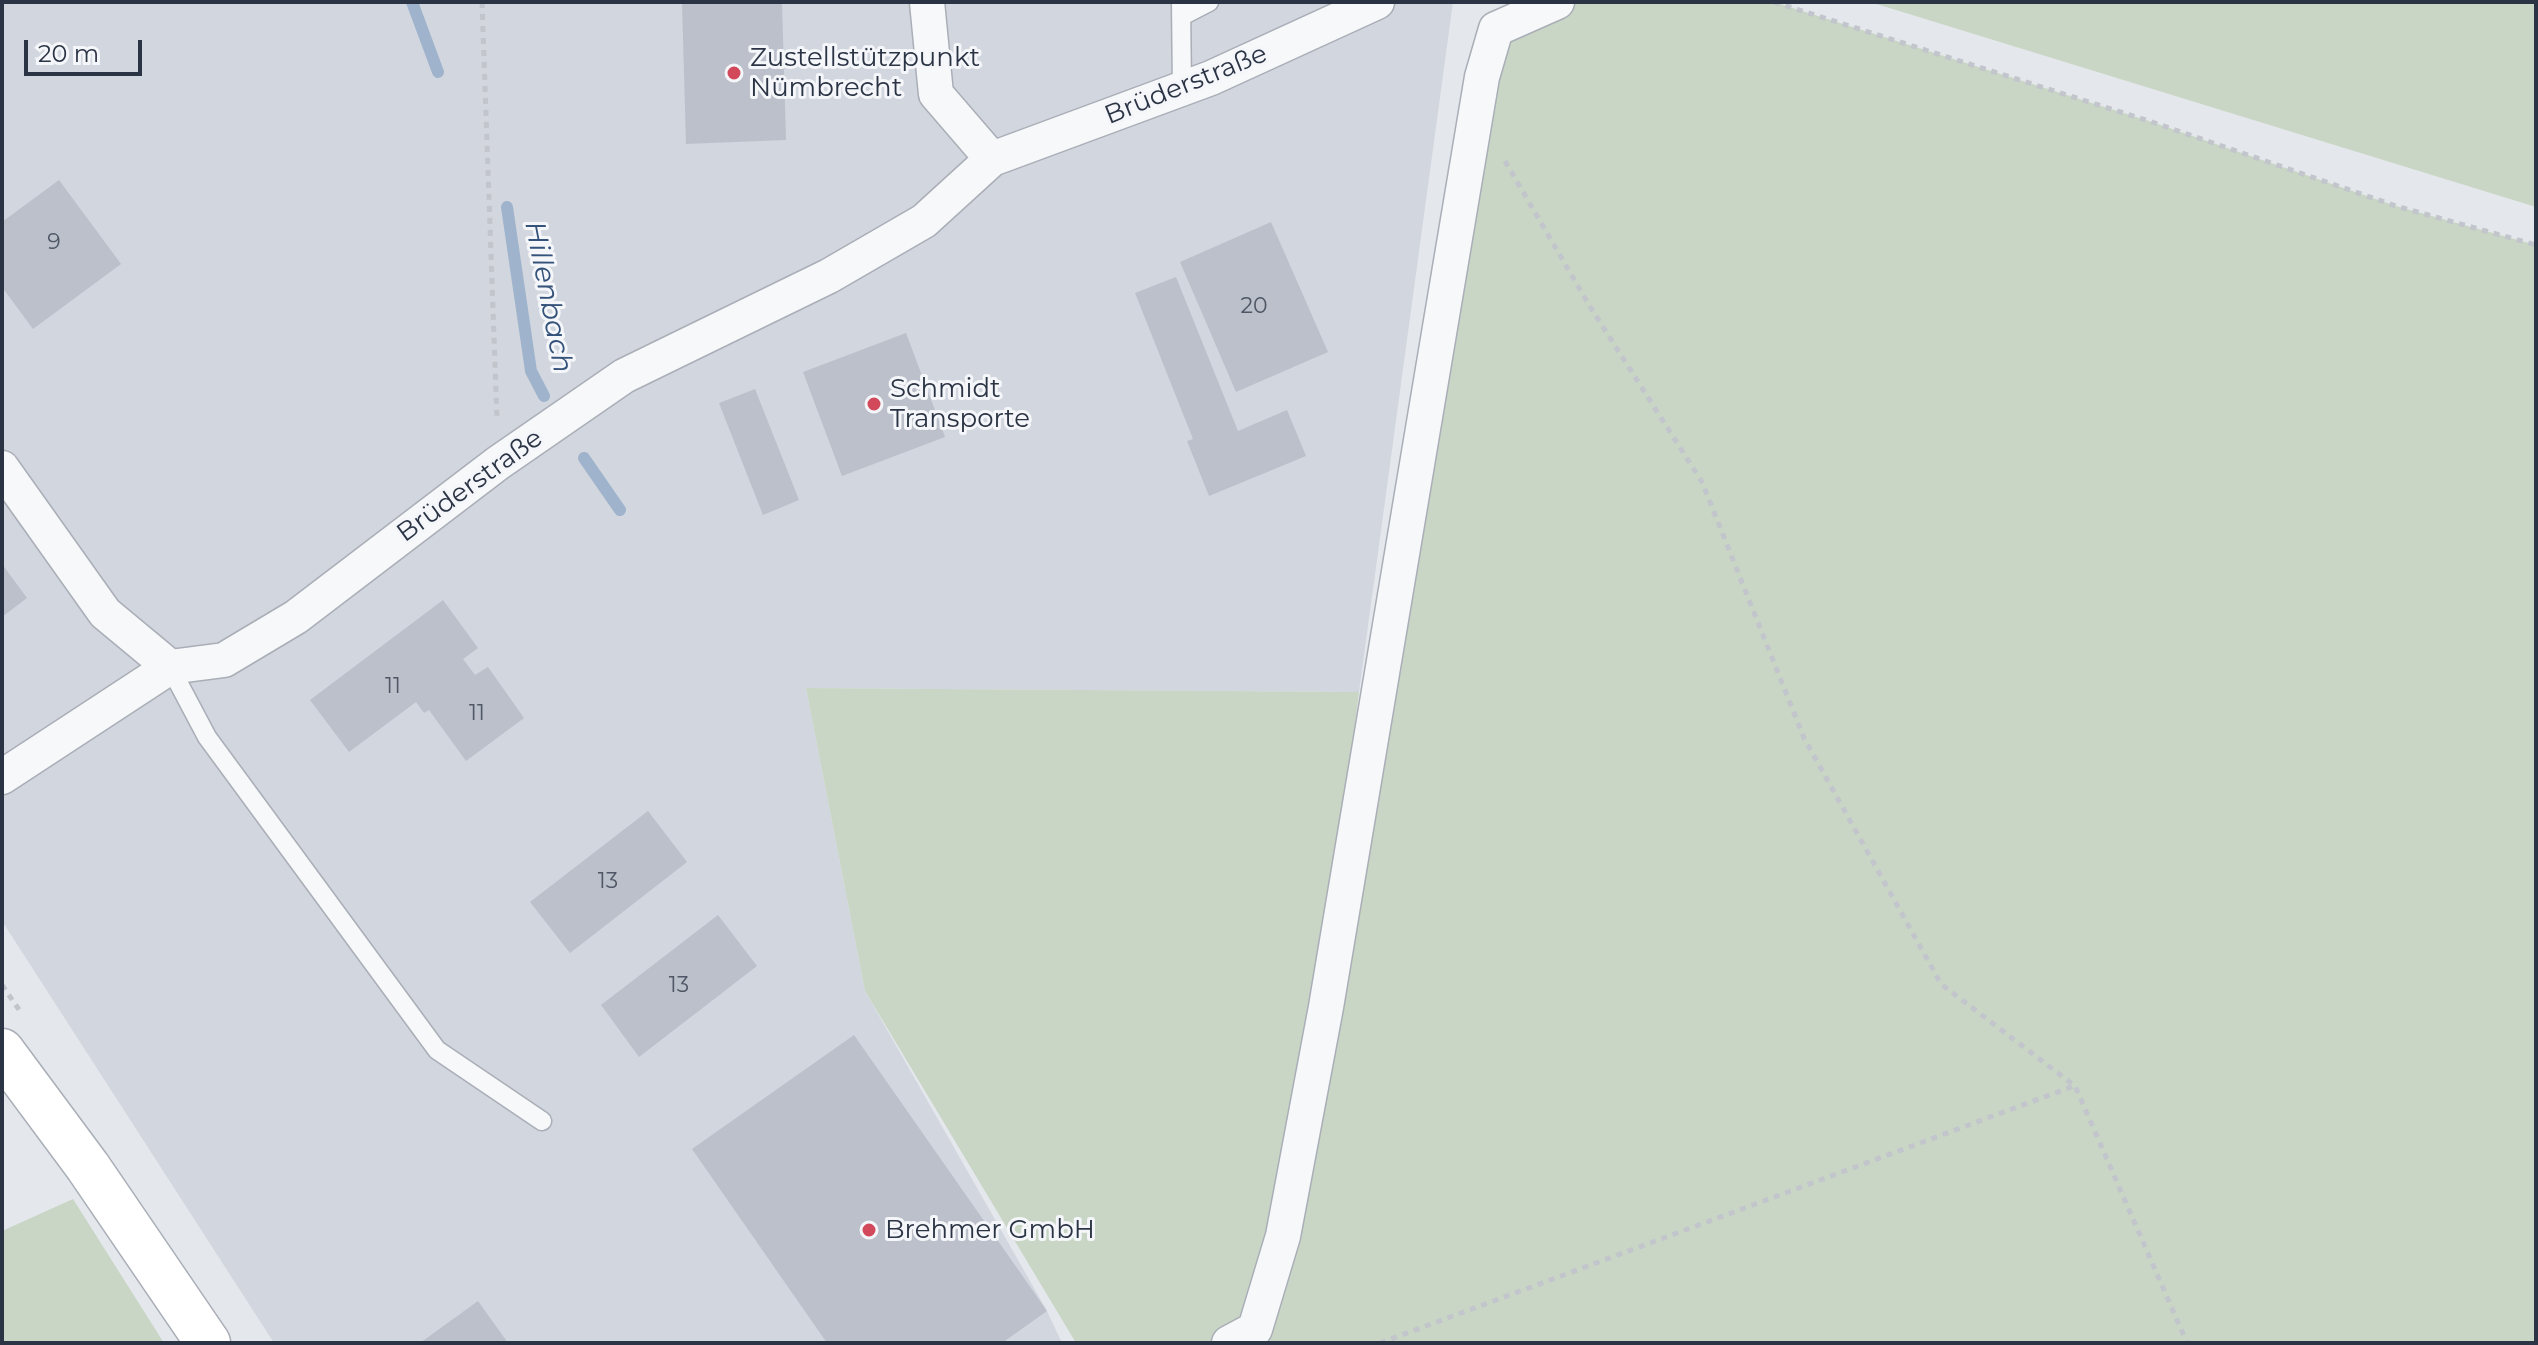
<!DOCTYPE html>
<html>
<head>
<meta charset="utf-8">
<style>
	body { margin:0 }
	#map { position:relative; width:2538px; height:1345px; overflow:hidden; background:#e4e7ec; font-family:Montserrat,sans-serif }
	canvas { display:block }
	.frame { position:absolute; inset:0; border:4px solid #2b3445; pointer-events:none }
	.scale { position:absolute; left:24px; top:40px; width:118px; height:36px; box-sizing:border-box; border:4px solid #2b3445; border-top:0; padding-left:10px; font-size:24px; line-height:28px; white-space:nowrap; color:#2b3445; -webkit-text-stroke:6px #f4f6f9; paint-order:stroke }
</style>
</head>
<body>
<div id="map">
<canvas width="2538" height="1345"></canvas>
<div class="frame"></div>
<div class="scale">20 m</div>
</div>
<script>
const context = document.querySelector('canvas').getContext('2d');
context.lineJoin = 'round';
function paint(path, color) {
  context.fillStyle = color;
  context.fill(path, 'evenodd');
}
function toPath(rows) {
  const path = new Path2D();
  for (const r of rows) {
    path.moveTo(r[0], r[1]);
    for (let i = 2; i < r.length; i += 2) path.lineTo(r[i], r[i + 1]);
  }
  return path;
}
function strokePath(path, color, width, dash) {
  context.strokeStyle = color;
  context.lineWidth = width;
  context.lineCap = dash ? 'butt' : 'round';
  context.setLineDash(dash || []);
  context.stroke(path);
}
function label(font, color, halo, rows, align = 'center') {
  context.font = font + ' Montserrat,sans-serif';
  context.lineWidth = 6;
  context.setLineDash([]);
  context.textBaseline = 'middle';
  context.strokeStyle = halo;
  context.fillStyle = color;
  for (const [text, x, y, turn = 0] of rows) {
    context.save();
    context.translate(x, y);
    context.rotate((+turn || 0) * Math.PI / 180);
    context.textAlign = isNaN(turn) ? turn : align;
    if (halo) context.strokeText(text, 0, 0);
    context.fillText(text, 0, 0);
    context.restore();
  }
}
paint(toPath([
	[2,2,1453,2,1359,692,806,688,865,991,1047,1311,1062,1343,274,1343,2,921]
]), '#d2d6de');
paint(toPath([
	[1557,2,1774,2,2152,122,2396,206,2536,245,2536,1343,1076,1343,865,991,806,688,1359,692,1334,894,1496,29],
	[1870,2,2536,2,2536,207],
	[73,1199,164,1343,2,1343,2,1231]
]), '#c9d6c5');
strokePath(toPath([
	[412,2,438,72],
	[507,207,531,371,544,396],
	[584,458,620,510]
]), '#9fb4cc', 12);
paint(toPath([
	[682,2,782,2,786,140,686,144],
	[59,180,121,264,33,329,2,287,2,222],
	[1271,222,1328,352,1236,392,1180,262],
	[1176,277,1238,431,1287,410,1306,456,1209,496,1187,441,1193,439,1135,293],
	[906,333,945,437,842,476,803,372],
	[755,389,799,500,763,515,719,403],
	[2,564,27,598,2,617],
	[443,600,478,648,463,659,475,675,488,667,524,718,466,761,429,710,424,713,416,702,349,752,310,700],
	[648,811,687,862,570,953,530,902],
	[718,915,757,966,639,1057,601,1005],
	[854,1035,1047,1311,1002,1343,827,1343,692,1149],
	[478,1301,508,1343,420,1343]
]), '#bbc0ca');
const service = toPath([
	[1181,2,1182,90],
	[1182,16,1209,2],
	[170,667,207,737,437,1050,542,1121]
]);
const minor = toPath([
	[992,159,1211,78,1377,2],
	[2,468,105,613,170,667,224,660,296,617,498,463,624,376,829,276,924,221,992,159,936,94,927,2],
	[2,777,170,667],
	[1229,1343,1255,1329,1283,1236,1326,1007,1482,77,1496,29,1557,2]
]);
const secondary = toPath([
	[2,1051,88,1167,208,1343]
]);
strokePath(service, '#a9aeb7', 21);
strokePath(minor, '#a9aeb7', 37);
strokePath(secondary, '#a9aeb7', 47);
strokePath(toPath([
	[482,2,497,421],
	[1774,2,2152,122,2396,206,2536,245],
	[1505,161,1589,305,1702,482,1804,738,1941,984,2075,1086,2187,1343],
	[2,985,22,1014],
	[1380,1343,2074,1086]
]), '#c2c5cb', 5, [6, 6]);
strokePath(service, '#f7f8fa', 18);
strokePath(minor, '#f7f8fa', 34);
strokePath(secondary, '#fff', 44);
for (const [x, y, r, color] of [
	[734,73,8,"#d1495b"],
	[874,404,8,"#d1495b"],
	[869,1230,8,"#d1495b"]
]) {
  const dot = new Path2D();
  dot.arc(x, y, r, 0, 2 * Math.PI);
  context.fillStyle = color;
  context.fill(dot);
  strokePath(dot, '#f4f6f9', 3);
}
label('22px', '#4f5766', null, [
	["9",54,243],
	["20",1254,307],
	["11",393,687],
	["11",477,714],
	["13",608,882],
	["13",679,986]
]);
label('26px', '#2b3445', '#f4f6f9', [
	["Zustellstützpunkt",750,58],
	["Nümbrecht",750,88],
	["Schmidt",890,389],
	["Transporte",890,419],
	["Brehmer GmbH",885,1230]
], 'left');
label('26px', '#2b3445', '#f4f6f9', [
	["Brüderstraße",1186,85,-22],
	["Brüderstraße",470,486,-36]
]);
label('italic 28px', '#34527a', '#f4f6f9', [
	["Hillenbach",548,297,79]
]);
</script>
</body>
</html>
